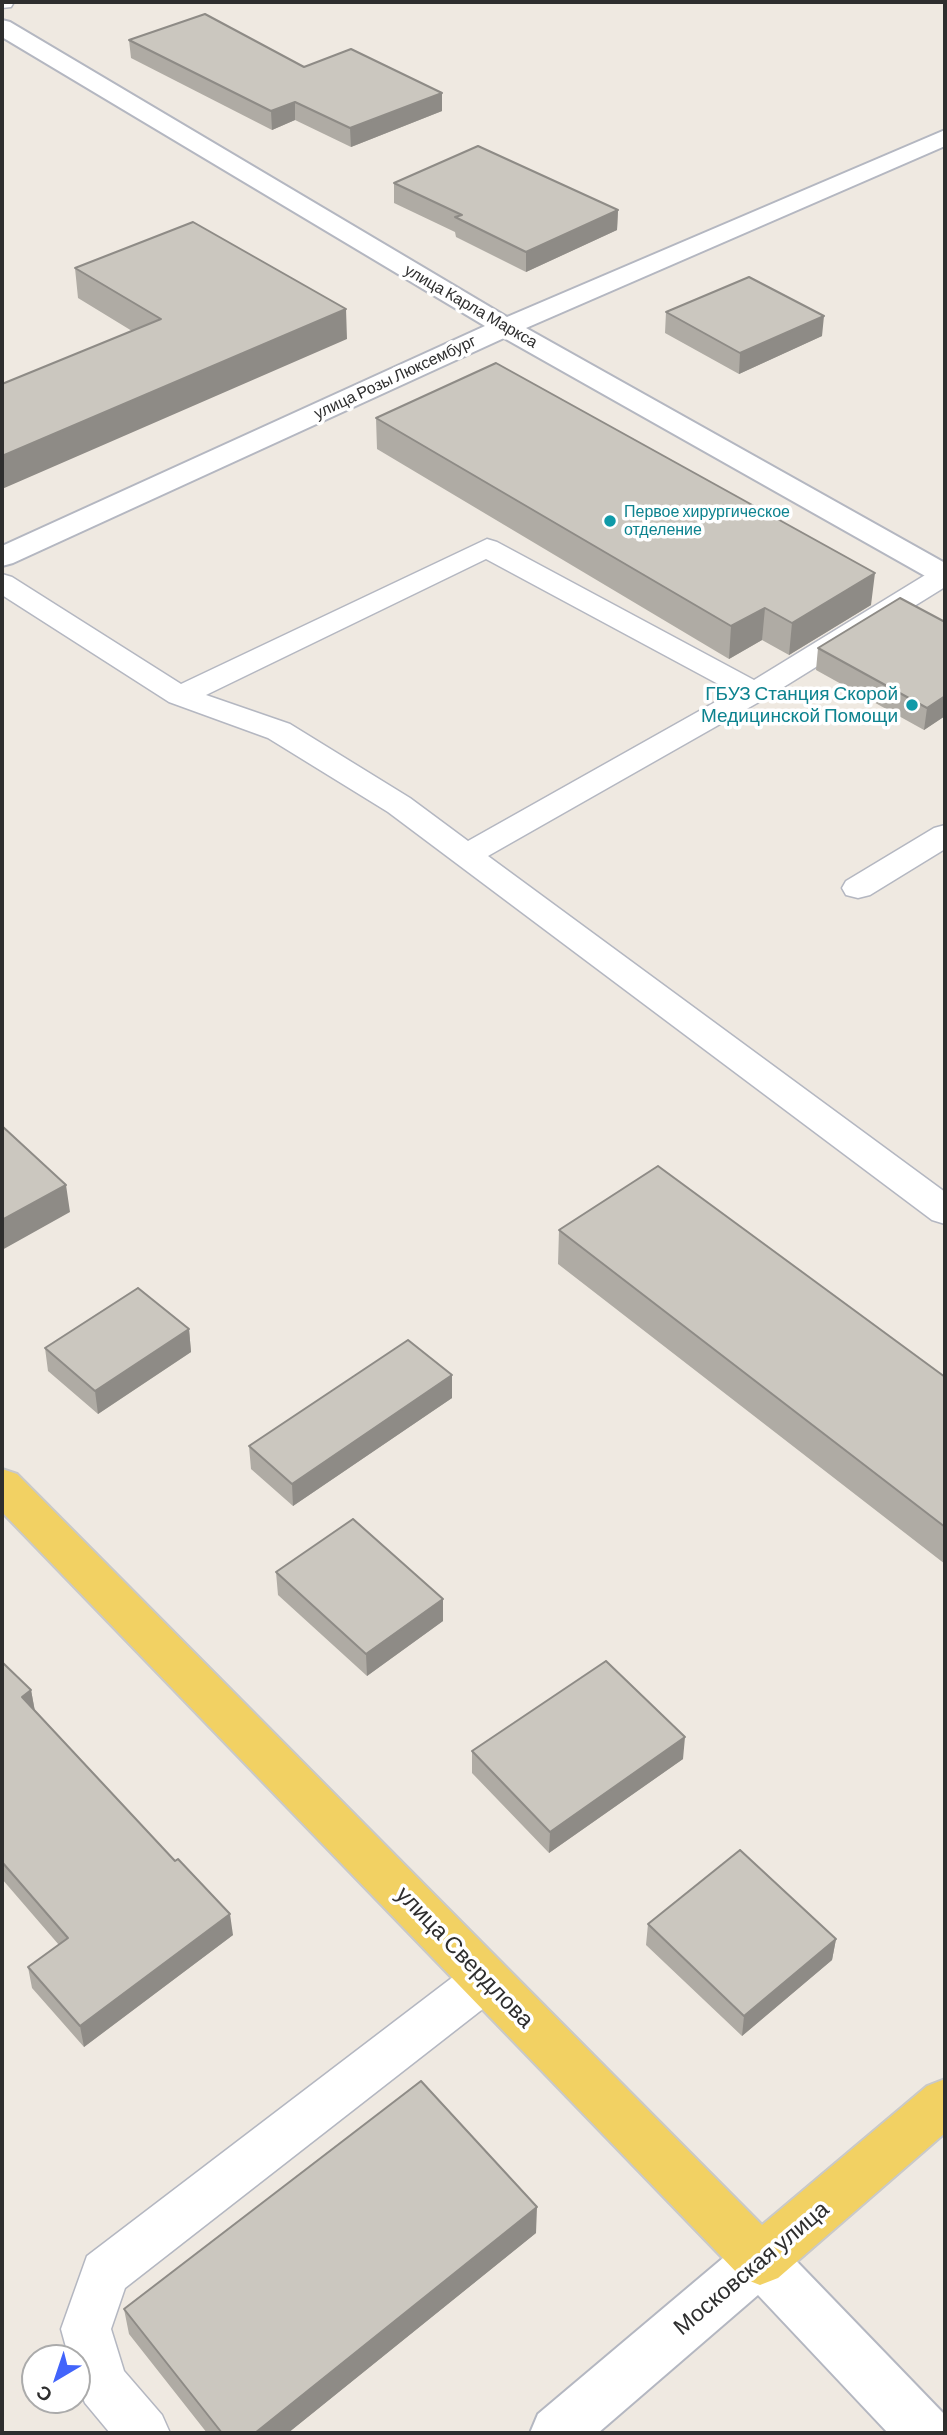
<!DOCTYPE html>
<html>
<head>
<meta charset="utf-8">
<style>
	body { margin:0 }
	#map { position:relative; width:947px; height:2435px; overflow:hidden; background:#efe9e1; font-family:Barlow,sans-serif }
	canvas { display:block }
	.frame { position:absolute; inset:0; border:4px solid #2e2e2e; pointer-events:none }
	.north { position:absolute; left:21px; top:2344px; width:70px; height:70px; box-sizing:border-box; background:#fff; border:2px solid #ababab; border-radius:50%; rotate:219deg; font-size:19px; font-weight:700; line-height:28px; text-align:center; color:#2e2e2e }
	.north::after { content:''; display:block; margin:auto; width:24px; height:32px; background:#4264fb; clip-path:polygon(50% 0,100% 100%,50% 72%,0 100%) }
</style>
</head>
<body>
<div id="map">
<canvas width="947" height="2435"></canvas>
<div class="frame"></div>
<div class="north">С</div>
</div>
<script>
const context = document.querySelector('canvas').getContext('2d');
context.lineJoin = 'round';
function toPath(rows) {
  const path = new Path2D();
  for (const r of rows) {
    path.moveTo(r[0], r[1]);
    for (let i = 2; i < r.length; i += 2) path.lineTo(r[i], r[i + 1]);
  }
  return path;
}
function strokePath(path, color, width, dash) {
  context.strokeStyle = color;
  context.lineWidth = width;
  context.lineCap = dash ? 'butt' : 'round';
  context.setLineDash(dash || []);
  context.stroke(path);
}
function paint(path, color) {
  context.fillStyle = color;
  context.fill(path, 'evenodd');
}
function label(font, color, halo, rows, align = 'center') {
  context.font = font + ' Barlow,sans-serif';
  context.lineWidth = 7;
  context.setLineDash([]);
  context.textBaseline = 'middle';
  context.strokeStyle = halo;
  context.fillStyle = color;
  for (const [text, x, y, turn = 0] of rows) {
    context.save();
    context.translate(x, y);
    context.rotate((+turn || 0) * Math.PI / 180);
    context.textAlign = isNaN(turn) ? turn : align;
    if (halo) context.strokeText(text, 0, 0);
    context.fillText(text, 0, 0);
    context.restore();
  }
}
const service = toPath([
	[2,2,14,2,11,7,2,8,2,2],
	[487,539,497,542,754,680,935,569,945,566,945,587,766,698,488,856,945,1192,945,1224,932,1220,388,812,268,738,169,702,2,595,2,574,12,577,181,684,487,539],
	[486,559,733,692,468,841,410,798,290,724,206,695,486,559],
	[945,825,945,849,870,895,858,898,846,895,842,888,846,881,934,828,945,825],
	[486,1958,502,1964,509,1979,502,1994,125,2288,111,2329,124,2371,162,2415,170,2433,110,2433,85,2403,77,2384,77,2358,69,2358,61,2329,87,2256,470,1964,486,1958]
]);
const minor = toPath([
	[2,20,10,22,507,317,945,130,945,146,526,328,945,563,945,584,934,581,504,338,13,563,2,566,2,546,485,326,2,37,2,20],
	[760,2235,778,2242,944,2414,945,2433,888,2433,758,2295,598,2433,530,2433,538,2414,742,2242,760,2235]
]);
const primary = toPath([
	[2,1469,17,1474,762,2225,927,2086,945,2079,945,2133,778,2278,760,2285,742,2278,2,1512,2,1469]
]);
strokePath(service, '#b4b7c1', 3);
strokePath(minor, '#b4b7c1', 4);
strokePath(primary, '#c9c9c9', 4);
paint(service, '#fff');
paint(minor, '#fff');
paint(primary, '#f2d163');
paint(toPath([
	[129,40,304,67,442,111,351,147,295,120,272,130,131,58],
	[394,183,618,210,617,230,526,272,456,237,455,232,394,203],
	[75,268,347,339,132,331,78,298],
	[666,312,822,336,739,374,665,333],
	[376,418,871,605,789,655,762,640,729,659,377,449],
	[945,622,945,716,924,730,816,670,818,648],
	[559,1230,945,1377,945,1564,558,1264],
	[189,1329,191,1352,98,1414,48,1371,45,1348],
	[452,1375,452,1398,293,1506,251,1469,249,1446],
	[276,1572,443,1599,443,1621,367,1676,278,1595],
	[2,1662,31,1690,35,1711,233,1935,84,2047,32,1988,28,1967,59,1945,2,1879],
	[472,1751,683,1759,549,1853,472,1773],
	[648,1924,836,1939,832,1960,742,2036,646,1945],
	[536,2233,288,2433,207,2433,129,2334,124,2309]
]), '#afaba4');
paint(toPath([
	[442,93,442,111,351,147,350,128],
	[295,102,295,120,272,130,271,111],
	[618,210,617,230,526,272,526,252],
	[346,309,347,339,2,489,2,456],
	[824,316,822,336,739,374,740,353],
	[875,573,871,605,789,655,792,623],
	[765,608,762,640,729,659,731,626],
	[945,696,945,716,924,730,927,708],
	[66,1185,70,1212,2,1250,2,1220],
	[189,1329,191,1352,98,1414,95,1391],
	[452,1375,452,1398,293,1506,292,1484],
	[443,1599,443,1621,367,1676,366,1654],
	[31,1690,35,1712,22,1697],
	[685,1737,683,1759,549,1853,550,1832],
	[230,1914,233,1935,84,2047,80,2026],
	[836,1939,832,1960,742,2036,744,2016],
	[537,2207,536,2233,288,2433,255,2433]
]), '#8e8b86');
const building = toPath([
	[205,14,304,67,351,49,442,93,350,128,295,102,271,111,129,40,205,14],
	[478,146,618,210,526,252,455,217,462,215,394,183,478,146],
	[193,222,346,309,2,456,2,384,161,319,75,268,193,222],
	[749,277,824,316,740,353,666,312,749,277],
	[496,363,875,573,792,623,765,608,731,626,376,418,496,363],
	[900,598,945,622,945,696,927,708,818,648,900,598],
	[2,1126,66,1185,2,1220,2,1126],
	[658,1166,945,1377,945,1527,559,1230,658,1166],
	[138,1288,189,1329,95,1391,45,1348,138,1288],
	[408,1340,452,1375,292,1484,249,1446,408,1340],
	[353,1519,443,1599,366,1654,276,1572,353,1519],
	[606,1661,685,1737,550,1832,472,1751,606,1661],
	[2,1662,31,1690,22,1697,175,1861,178,1859,230,1914,80,2026,28,1967,68,1938,2,1862,2,1662],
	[740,1850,836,1939,744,2016,648,1924,740,1850],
	[421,2081,537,2207,255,2433,222,2433,124,2309,421,2081]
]);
paint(building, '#cbc7bf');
strokePath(building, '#8e8b86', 2);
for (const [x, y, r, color] of [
	[610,521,7,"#0f9aa8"],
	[912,705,7,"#0f9aa8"]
]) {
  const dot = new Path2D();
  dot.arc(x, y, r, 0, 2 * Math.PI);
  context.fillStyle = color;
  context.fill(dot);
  strokePath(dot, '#fff', 2.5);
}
label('16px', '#2e2e2e', '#fff', [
	["улица Карла Маркса",471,306,30],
	["улица Розы Люксембург",395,377,-25]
]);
label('16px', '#0d838f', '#fff', [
	["Первое хирургическое",624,512],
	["отделение",624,530]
], 'left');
label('19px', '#0d838f', '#fff', [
	["ГБУЗ Станция Скорой",898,694],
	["Медицинской Помощи",898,716]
], 'right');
label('23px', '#2e2e2e', '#fff', [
	["улица Свердлова",465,1957,46],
	["Московская улица",751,2268,-40]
]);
</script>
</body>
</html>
